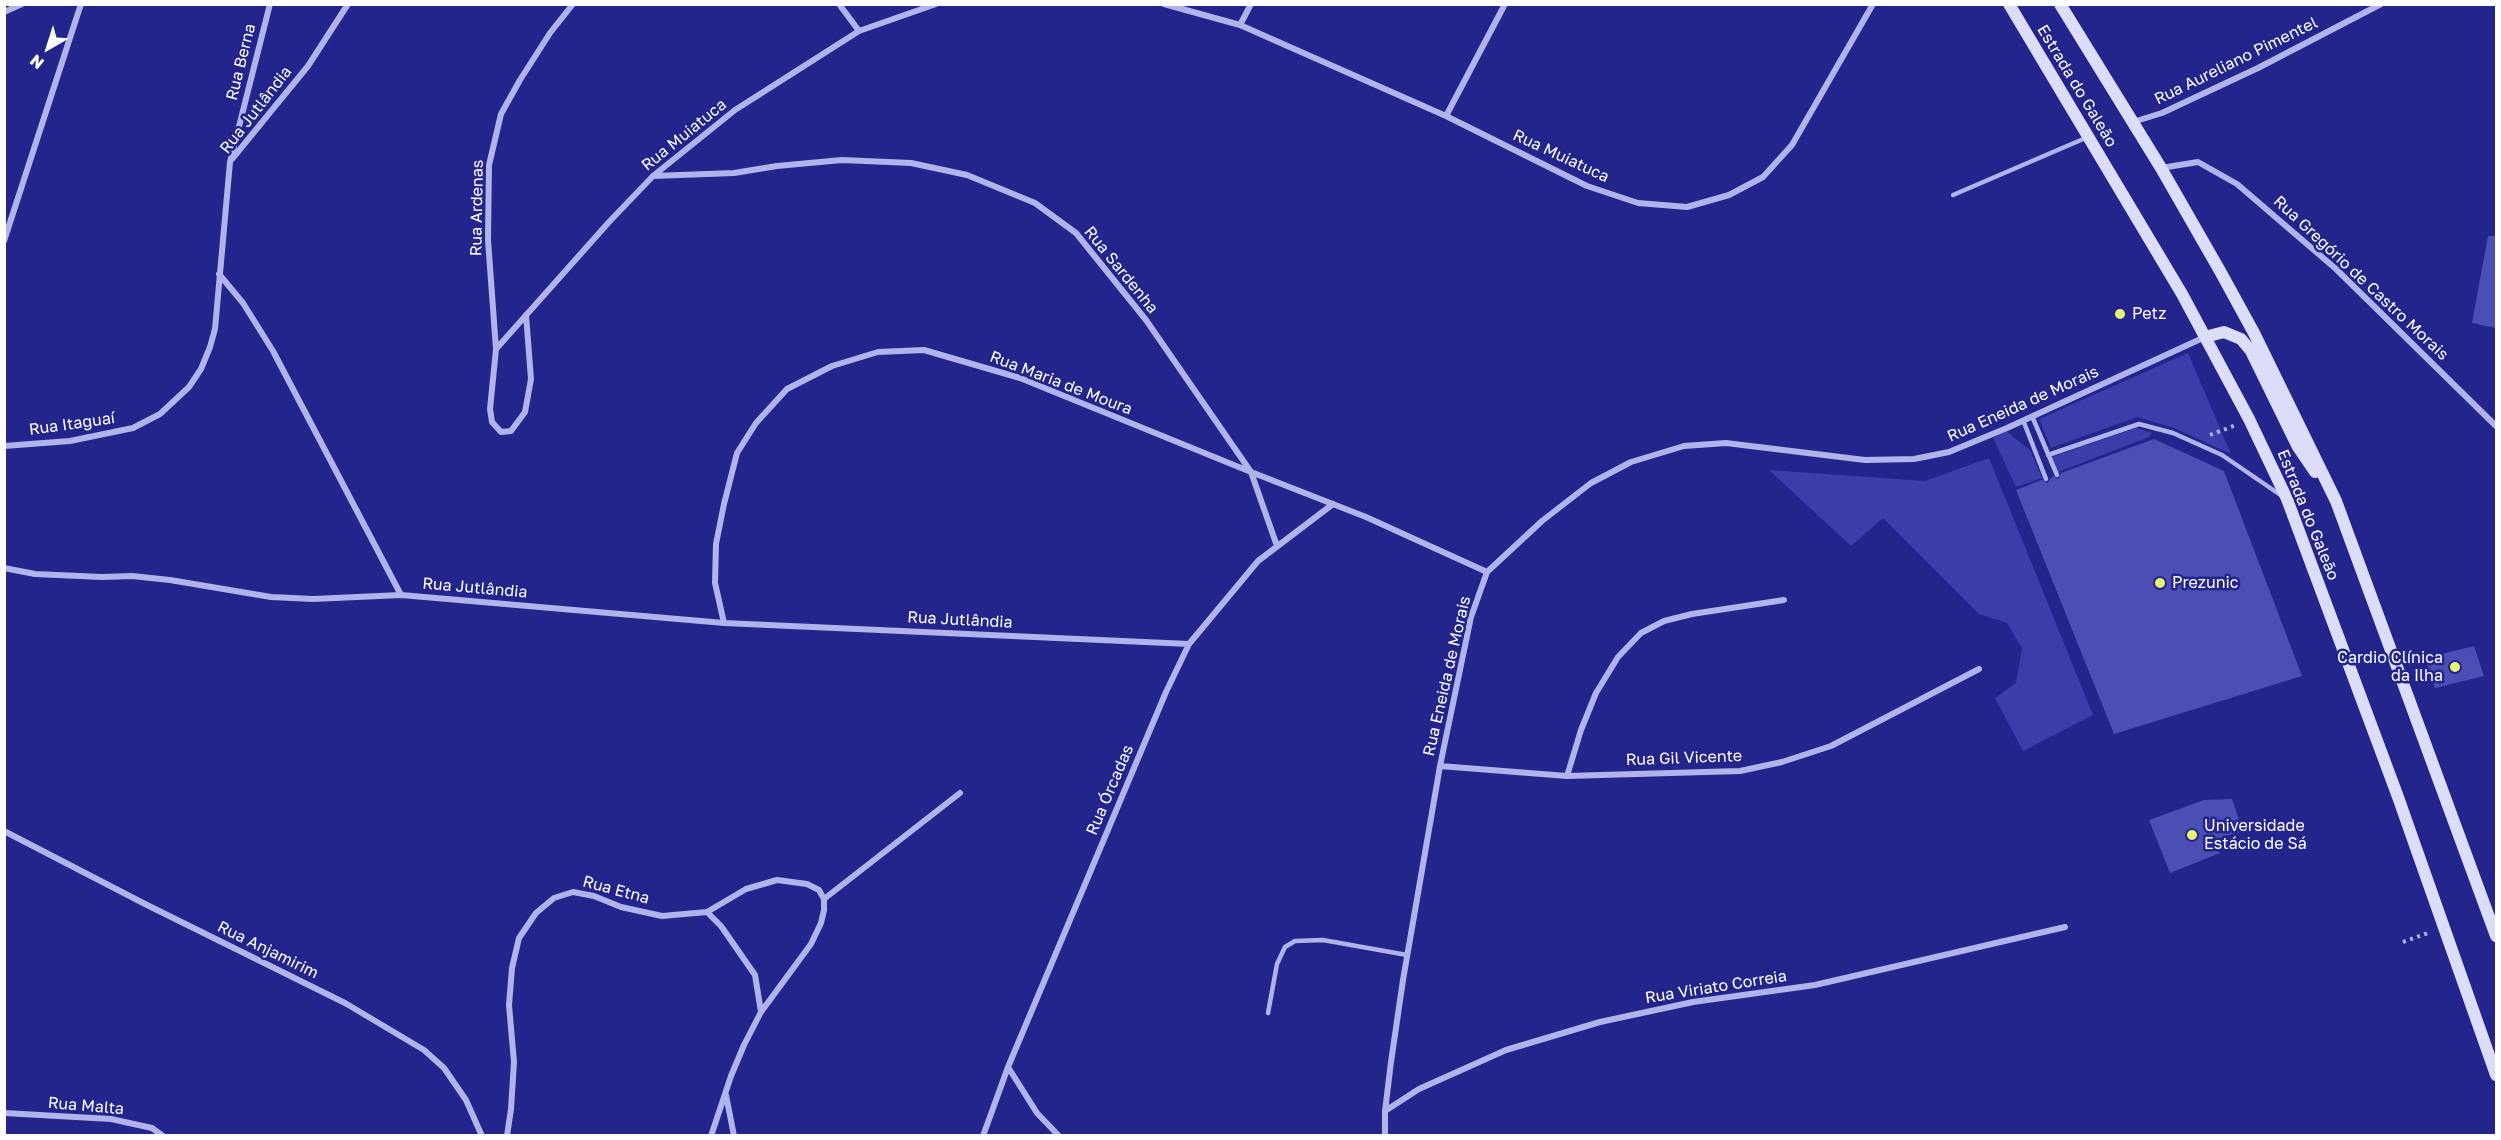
<!DOCTYPE html>
<html>
<head>
<meta charset="utf-8">
<style>
	body { margin:0 }
	#map { position:relative; width:2501px; height:1140px; overflow:hidden; background:#23248c; font-family:"Golos Text",sans-serif }
	canvas { display:block }
	.frame { position:absolute; inset:0; border:6px solid #fff; pointer-events:none }
	.north { position:absolute; left:18px; top:18px; width:60px; height:60px; -webkit-text-stroke:4px #23248c; paint-order:stroke; rotate:219deg; font-size:16px; font-weight:700; line-height:24px; text-align:center; color:#fff }
	.north::after { content:''; display:block; margin:auto; width:21px; height:27px; background:#fff; clip-path:polygon(50% 0,100% 100%,50% 72%,0 100%) }
</style>
</head>
<body>
<div id="map">
<canvas width="2501" height="1140"></canvas>
<div class="frame"></div>
<div class="north">N</div>
</div>
<script>
const context = document.querySelector('canvas').getContext('2d');
context.lineJoin = 'round';
function paint(path, color) {
  context.fillStyle = color;
  context.fill(path, 'evenodd');
}
function toPath(rows) {
  const path = new Path2D();
  for (const r of rows) {
    path.moveTo(r[0], r[1]);
    for (let i = 2; i < r.length; i += 2) path.lineTo(r[i], r[i + 1]);
  }
  return path;
}
function strokePath(path, color, width, dash) {
  context.strokeStyle = color;
  context.lineWidth = width;
  context.lineCap = dash ? 'butt' : 'round';
  context.setLineDash(dash || []);
  context.stroke(path);
}
function label(font, color, halo, rows, align = 'center') {
  context.font = font + ' "Golos Text",sans-serif';
  context.lineWidth = 5;
  context.setLineDash([]);
  context.textBaseline = 'middle';
  context.strokeStyle = halo;
  context.fillStyle = color;
  for (const [text, x, y, turn = 0] of rows) {
    context.save();
    context.translate(x, y);
    context.rotate((+turn || 0) * Math.PI / 180);
    context.textAlign = isNaN(turn) ? turn : align;
    if (halo) context.strokeText(text, 0, 0);
    context.fillText(text, 0, 0);
    context.restore();
  }
}
paint(toPath([
	[2188,353,2231,454,2174,428,2137,417,2051,448,2039,419],
	[2136,428,2152,433,2149,437,2058,472,2052,457],
	[2006,431,2030,450,2042,478,2016,487,1993,438],
	[1989,458,2093,715,2023,751,1995,698,2016,683,2022,648,2007,623,1979,614,1883,518,1851,546,1769,470,1925,481]
]), '#3b3dab');
paint(toPath([
	[2488,236,2496,236,2496,328,2472,323],
	[2154,439,2224,471,2302,676,2114,734,2016,490,2042,480,2047,483,2053,476,2058,479,2061,473],
	[2474,646,2484,676,2435,688,2425,658],
	[2232,799,2243,831,2216,839,2220,853,2170,873,2149,820,2204,800]
]), '#4b4eb3');
strokePath(toPath([
	[2210,435,2236,425],
	[2403,942,2431,932]
]), '#b1b3eb', 4, [3, 4.5]);
strokePath(toPath([
	[1953,195,2088,137],
	[2032,416,2057,475],
	[2023,420,2046,479],
	[2048,455,2139,424,2173,433,2222,455,2282,496],
	[1268,1013,1277,964,1285,947,1295,941,1323,940,1407,955]
]), '#b1b3eb', 4.5);
strokePath(toPath([
	[839,4,859,31],
	[1164,4,1240,25,1446,116,1587,186,1638,203,1687,207,1729,195,1763,177,1792,145,1873,4],
	[4,12,22,4],
	[1240,25,1251,4],
	[1446,116,1505,4],
	[2133,122,2162,113,2258,68,2381,4],
	[232,159,308,66,348,4],
	[2161,168,2198,162,2237,184,2336,269,2496,426],
	[653,176,734,173,777,166,842,160,911,163,967,175,1035,203,1076,233,1146,320,1251,472,1277,546],
	[4,241,81,4],
	[219,274,243,303,273,351,401,595,724,623,1189,644],
	[526,315,531,379,525,412,511,431,501,432,492,422,490,409,496,349,488,240,489,165,501,114,520,80,550,33,573,4],
	[496,349,609,222,653,176,735,110,859,31,936,4],
	[4,446,70,441,133,428,160,414,189,387,201,369,210,347,215,329,230,162,270,4],
	[4,568,35,574,102,577,132,576,170,580,271,597,313,599,401,595],
	[724,623,715,583,716,544,724,504,737,453,756,423,787,389,832,366,878,352,924,350,1020,378,1251,472,1366,517,1487,572],
	[1440,766,1567,776,1740,771,1782,762,1831,746,1979,669],
	[1567,776,1581,730,1596,693,1618,657,1641,633,1664,621,1692,614,1784,600],
	[4,831,145,904,345,1003,424,1050,444,1068,466,1100,482,1136],
	[824,899,960,793],
	[707,912,721,926,755,975,761,1012],
	[1008,1067,1037,1113,1059,1136],
	[726,1095,734,1136],
	[1385,1111,1419,1089,1506,1050,1600,1022,1693,1002,1815,985,2065,927],
	[4,1113,111,1119,152,1128,163,1136],
	[507,1136,511,1109,514,1062,509,1005,512,968,519,938,536,913,554,898,573,892,594,896,621,907,662,916,707,912,746,889,777,880,807,884,819,890,824,899,824,910,821,923,811,944,761,1012,744,1045,731,1076,711,1136],
	[983,1136,1008,1067,1166,692,1189,644,1258,561,1333,504],
	[1385,1136,1385,1111,1391,1062,1403,980,1440,766,1471,617,1487,572,1542,521,1591,483,1631,462,1684,446,1726,443,1865,460,1914,459,1949,452,2007,428,2205,337]
]), '#b1b3eb', 6);
strokePath(toPath([
	[2009,4,2182,294,2249,419,2287,499,2398,797,2496,1075],
	[2060,4,2161,168,2220,271,2254,333,2336,501,2496,936],
	[2205,337,2224,332,2241,339,2251,351,2298,447,2315,472]
]), '#dcddf9', 12);
for (const [x, y, r, color] of [
	[2120,314,6,"#e6f773"],
	[2160,583,6,"#e6f773"],
	[2455,667,6,"#e6f773"],
	[2192,835,6,"#e6f773"]
]) {
  const dot = new Path2D();
  dot.arc(x, y, r, 0, 2 * Math.PI);
  context.fillStyle = color;
  context.fill(dot);
  strokePath(dot, '#23248c', 2);
}
label('16px', '#fff', '#23248c', [
	["Rua Aureliano Pimentel",2236,61,-26],
	["Rua Berna",241,62,-76],
	["Estrada do Galeão",2077,86,59],
	["Rua Jutlândia",256,110,-52],
	["Rua Muiatuca",684,135,-39],
	["Rua Muiatuca",1561,156,25],
	["Rua Ardenas",477,208,-89],
	["Rua Sardenha",1121,270,51],
	["Rua Gregório de Castro Morais",2361,278,43],
	["Rua Maria de Moura",1061,383,21],
	["Rua Eneida de Morais",2023,404,-24],
	["Rua Itaguaí",72,424,-8],
	["Estrada do Galeão",2308,515,68],
	["Rua Jutlândia",475,588,5],
	["Rua Jutlândia",960,620,3],
	["Rua Eneida de Morais",1447,676,-77],
	["Rua Gil Vicente",1684,758,-2],
	["Rua Órcadas",1110,790,-67],
	["Rua Etna",616,890,15],
	["Rua Anjamirim",268,950,26],
	["Rua Viriato Correia",1716,987,-9],
	["Rua Malta",86,1106,5]
]);
label('16px', '#fff', '#23248c', [
	["Petz",2132,314],
	["Prezunic",2172,583],
	["Cardio Clínica",2443,658,"right"],
	["da Ilha",2443,676,"right"],
	["Universidade",2204,826],
	["Estácio de Sá",2204,844]
], 'left');
</script>
</body>
</html>
